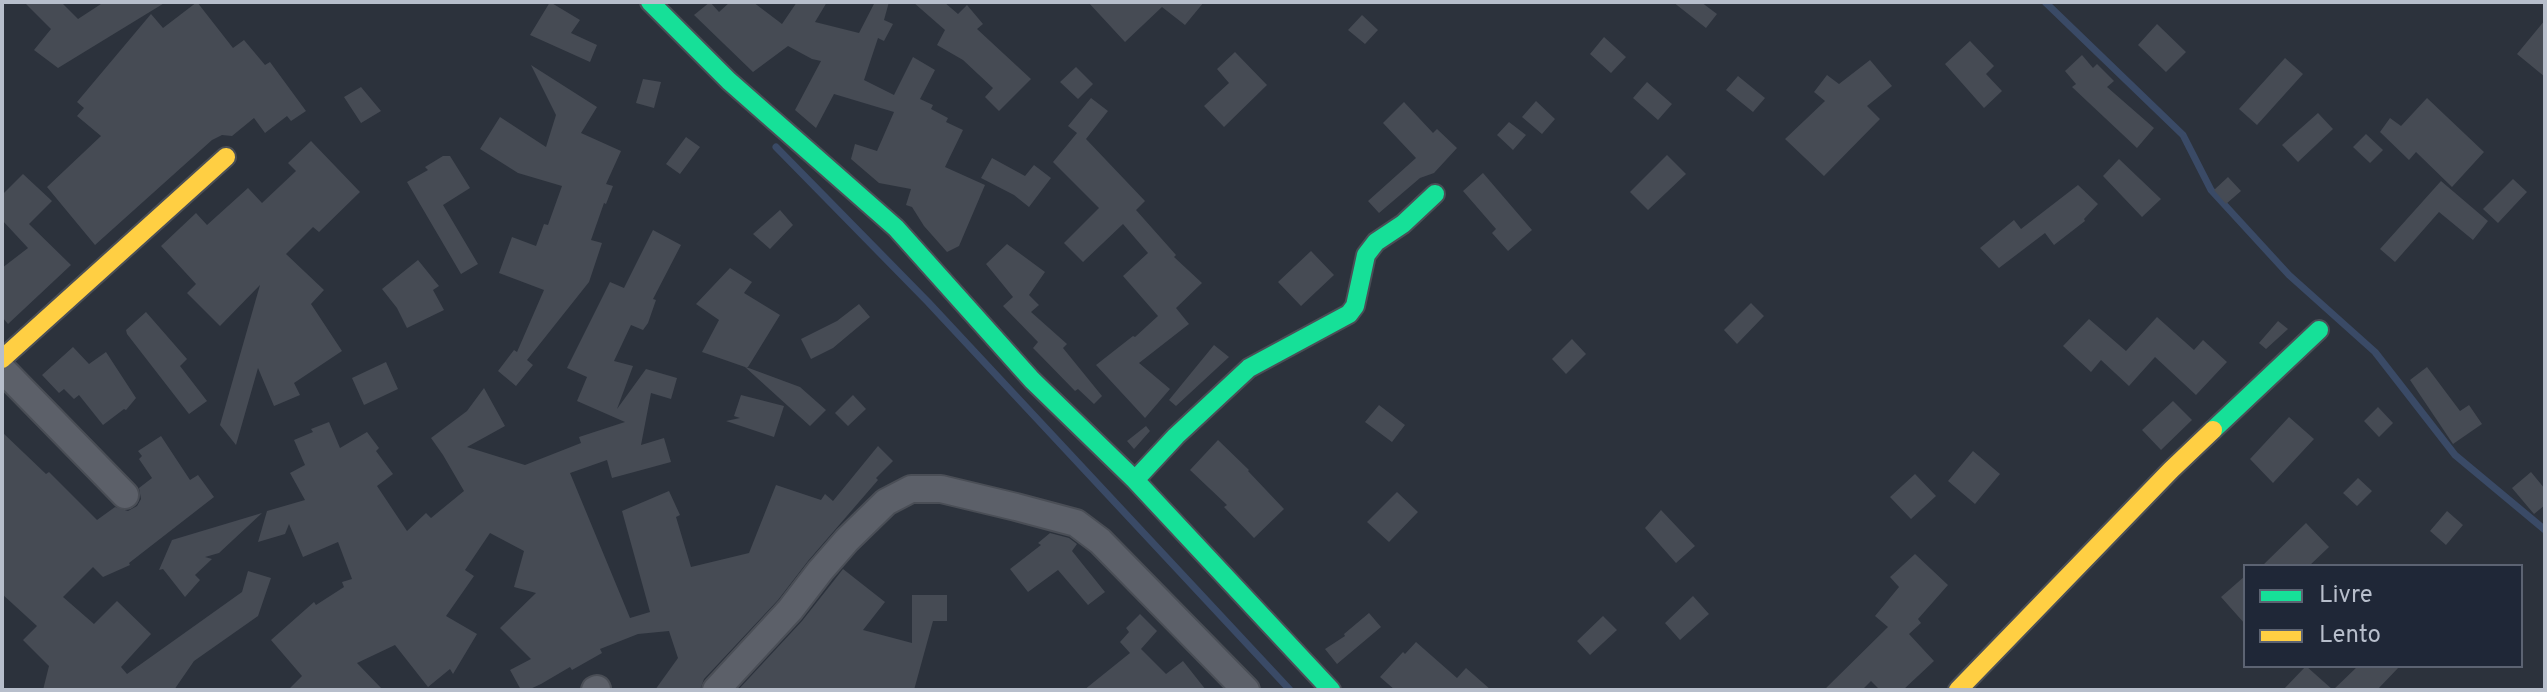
<!DOCTYPE html>
<style>
body{margin:0}
#map{position:relative;width:2547px;height:692px;overflow:hidden;background:#2c323c;font-family:Overpass,sans-serif}
canvas{display:block}
.frame{position:absolute;inset:0;border:4px solid #b7becb;pointer-events:none}
.legend{position:absolute;left:2243px;top:564px;width:280px;height:104px;box-sizing:border-box;background:#1f2737;border:2px solid #5c6372;margin:0;padding:10px 14px;list-style:none;font-size:24px;color:#b7becb}
.legend li{display:flex;align-items:center;gap:16px;height:40px}
.legend b{width:40px;border:2px solid #5c6372}
</style>
<div id="map">
<canvas width="2547" height="692"></canvas>
<div class="frame"></div>
<ul class="legend">
<li><b style="height:10px;background:#16e098"></b>Livre</li>
<li><b style="height:10px;background:#ffcf43"></b>Lento</li>
</ul>
</div>
<script>
const g = document.querySelector('canvas').getContext('2d');
g.lineJoin = 'round';
function stroke(path, color, width, dash) { g.strokeStyle = color; g.lineWidth = width; g.lineCap = dash ? 'butt' : 'round'; g.setLineDash(dash || []); g.stroke(path); }
function paint(path, color) { g.fillStyle = color; g.fill(path, 'evenodd'); }
stroke(new Path2D(`
 M2045,2l138,133 28,55 78,85 86,77 80,103 90,75
 M776,147l152,155 362,388`), '#3a4a66', 7);
paint(new Path2D(`
 M24,2h37l17,17 26,-17h62l-108,66 -24,-18 17,-21z
 M197,2l36,46 11,-8 21,25 5,-3 36,49 -15,10 -4,-5 -22,17 -11,-15 -22,18 -10,-1 -10,5 -117,105 -48,-58 54,-51 -24,-20 7,-8 -7,-6 74,-88 12,14z
 M550,2l30,18 -9,13 26,12 -7,17 -60,-27z
 M710,2l9,10 11,-10h23l29,22 15,-22h30l-12,20 44,11 16,-31h14l-5,18 9,4 -9,17 -6,-3 -14,42 30,15 19,-38 22,13 -15,29 13,6 -2,4 17,9 -2,4 17,8 -18,37 40,18 -26,61 -12,6 -23,-26 -12,-19 -6,-2 5,-16 -32,-6 -28,-24 4,-15 22,7 17,-39 -60,-18 -18,34 -21,-18 26,-49 -9,-2 -24,-13 -35,26 -59,-57z
 M913,2h31l14,12 9,-9 16,19 -6,5 54,50 -32,32 -14,-14 8,-9 -30,-28 -26,-15 8,-15z
 M1088,2h116l-19,23 -23,-18 -37,35z
 M1673,2h28l16,12 -11,14z
 M1362,15l16,15 -13,14 -17,-14z
 M2545,20v57l-28,-23z
 M2157,24l29,28 -20,20 -28,-27z
 M1604,37l22,20 -15,16 -21,-19z
 M1970,41l24,25 -8,8 16,17 -18,17 -39,-44z
 M1235,52l32,33 -43,42 -20,-21 25,-23 -12,-14z
 M2082,55l11,13 4,-4 17,17 -7,6 47,41 -17,20 -65,-61 4,-3 -11,-13z
 M2285,58l18,16 -46,51 -18,-16z
 M1870,60l22,26 -25,20 13,13 -56,57 -39,-37 40,-38 -11,-9 13,-17 12,9z
 M531,65l66,42 -16,26 40,18 -15,33 7,2 -7,18 -2,-1 -13,37 11,3 -13,39 -62,78 6,5 -17,21 -18,-15 16,-21 3,2 27,-62 -45,-17 13,-36 24,9 8,-22 4,1 14,-39 -44,-13 -38,-24 20,-32 46,30 10,-32z
 M1076,67l17,17 -15,15 -18,-17z
 M1738,76l27,22 -12,14 -27,-22z
 M643,79l18,3 -7,26 -18,-5z
 M1647,82l25,22 -14,16 -25,-22z
 M361,87l20,24 -20,12 -17,-26z
 M1091,98l17,13 -22,28 59,62 -9,9 40,45 -2,2 28,26 -26,25 13,16 -50,39 31,26 -25,29 -49,-53 37,-29 2,1 23,-21 -35,-40 25,-23 -25,-29 -40,38 -19,-19 35,-35 -46,-46 24,-29 -9,-7z
 M2427,98l57,54 -32,35 -36,-35 -7,8 -29,-28 10,-14 11,8z
 M1536,101l19,18 -13,15 -20,-17z
 M1404,102l29,31 4,-4 20,19 -23,25 -14,5 -41,35 -11,-12 48,-43 -33,-35z
 M2318,113l15,16 -35,33 -16,-17z
 M1509,122l17,13 -13,15 -16,-15z
 M2366,134l17,16 -13,13 -17,-16z
 M686,137l14,10 -20,27 -14,-10z
 M311,141l49,51 -41,40 -6,-5 -27,27 38,36 -13,14 31,47 -48,32 6,12 -26,11 -16,-38 -22,77 -16,-20 40,-140 -40,41 -33,-33 9,-9 -35,-38 35,-33 11,12 41,-37 14,15 34,-32 -8,-8z
 M1667,155l19,19 -38,36 -18,-18z
 M443,156h7l20,32 -27,17 35,59 -17,10 -54,-92 21,-12 -3,-3z
 M992,158l33,18 9,-11 17,13 -22,29 -15,-12 -33,-17z
 M2119,159l42,40 -19,18 -39,-41z
 M1483,173l49,57 -24,21 -16,-18 4,-4 -33,-38z
 M23,174l29,27 -23,23 42,41 -63,59 -6,-7v-49l26,-20 -26,-28v-25z
 M2228,177l13,14 -15,13 -12,-14z
 M2513,179l14,13 -29,31 -15,-14z
 M2441,181l47,40 -15,19 -34,-28 -44,50 -15,-13z
 M2078,185l20,19 -14,15 1,2 -31,24 -9,-12 -46,35 -19,-20 34,-28 7,9z
 M780,210l13,15 -23,24 -17,-15z
 M653,230l28,15 -28,54 3,1 -8,23 -5,7 -12,-5 -17,36 19,5 -16,43 29,-40 31,9 -6,21 -20,-6 -10,52 23,-7 7,24 -59,16 -5,-18 -37,13 60,145 20,-6 -28,-101 47,-20 11,24 -4,2 15,50 58,-14 27,-68 45,15 4,-6 8,7 45,-55 15,15 -17,17 2,2 -70,81 -30,39 -74,79 -4,11h-45l23,-32 -9,-27 -31,3 -38,15 2,4 -30,17 -2,-3 -29,17 -13,6h-7l-11,-20 21,-11 -31,-31 36,-35 -22,-6 10,-36 -34,-18 -25,37 9,6 -28,40 31,18 -24,40 -3,-5 -22,18 -33,-42 -38,18 26,27h-95l14,-14 -31,-36 43,-38 2,3 28,-18 -2,-5 10,-3 -14,-37 -35,15 -14,-33 -4,10 -27,8 9,-31 38,-11 -15,-27 15,-8 -11,-25 19,-8 -2,-3 18,-7 11,26 27,-16 12,16 -3,3 17,23 -16,12 30,45 19,-18 5,5 33,-27 -21,-36 -12,-17 36,-27 17,-23 21,38 -38,21 58,18 56,-22 -2,-6 46,-15 -48,-21 10,-24 -20,-9 43,-86 14,6z
 M1007,244l38,28 -16,23 10,10 -8,7 36,32 -4,4 39,48 -8,8 -16,-15 -3,2 -38,-39 -4,-4 5,-6 -35,-36 10,-9 -27,-33z
 M1311,251l23,24 -33,31 -23,-24z
 M418,260l21,26 -6,4 11,20 -37,18 -10,-20 -15,-19z
 M730,268l22,14 -8,11 36,22 -32,52h-2l54,20 26,23 -16,16 -65,-59 -43,-15 17,-32 -23,-16z
 M1751,303l13,13 -27,28 -13,-14z
 M859,304l11,13 -37,31 -22,11 -10,-20 36,-18z
 M146,312l41,47 -7,7 27,35 -18,13 -62,-80 -1,-4z
 M2157,317l37,33 9,-10 24,22 -31,33 -41,-38 -26,29 -28,-26 -10,12 -28,-26 26,-27 37,32z
 M2278,321l10,8 -22,20 -7,-6z
 M1572,339l14,15 -20,20 -14,-15z
 M1214,345l15,12 -53,49 -7,-6z
 M73,347l16,17 17,-12 30,46 -10,12 -2,-1 -21,16 -24,-30 -5,4 -10,-10 -5,4 -17,-18z
 M386,362l12,27 -34,16 -12,-27z
 M2427,367l33,44 9,-6 13,19 -29,20 -43,-64z
 M741,395l43,11 -10,31 -48,-16 14,-3 -6,-2z
 M853,395l13,14 -18,17 -13,-13z
 M2173,401l19,19 -31,30 -19,-20z
 M1379,405l26,20 -13,17 -27,-20z
 M2378,407l15,16 -14,14 -15,-16z
 M2289,417l25,22 -41,44 -23,-24z
 M1146,426l4,5 -16,18 -7,-8z
 M2,432l44,42 3,-2 48,48 18,-13 13,4 9,-5 4,-7 -2,-11 13,-10 -13,-19 3,-3 -4,-5 23,-15 29,44 8,-5 16,22 -85,66 1,2 -27,12 -10,-10 -30,30 31,27 23,-23 34,33 -30,33 6,7 115,-82 6,-21 23,7 -13,38 -64,45 -20,29h-131l6,-24 -26,-26 14,-14 -35,-32z
 M1218,440l31,30 -1,1 36,38 -30,29 -30,-31 3,-2 -37,-35z
 M1973,451l27,23 -25,30 -27,-23z
 M2531,472l14,17v16l-11,9 -22,-26z
 M1915,474l21,22 -25,23 -21,-22z
 M2358,478l14,13 -15,15 -14,-13z
 M1397,492l21,20 -29,30 -22,-20z
 M1661,510l34,36 -19,17 -31,-35z
 M2447,511l16,14 -17,20 -16,-14z
 M262,513l-43,40 -14,4 7,2 -17,16 5,5 -15,17 -22,-28 -4,1 13,-30z
 M2306,523l23,24 -20,19h-47z
 M1050,533l19,5 8,6 -5,7 33,41 -17,13 -30,-35 -30,22 -18,-23 31,-24 -3,-2z
 M1915,554l33,31 -30,34 3,4 -12,11 25,27 -31,29h-23l-9,-9 -9,9h-38l64,-63 -13,-11 24,-29 -9,-10z
 M843,569l42,33 -22,28 49,13v-48h35v26h-14l-19,69h-176l64,-69z
 M2245,576v48l-24,-27z
 M1693,596l16,18 -29,26 -15,-17z
 M1369,613l12,14 -44,37 -12,-15 20,-13 -1,-2z
 M1140,614l17,17 -16,18 25,25 17,-13 23,29h-122l46,-37 -10,-11 9,-10 -3,-4z
 M1603,616l14,14 -27,25 -13,-14z
 M1416,642l41,36 9,-10 25,22h-96l-15,-13 23,-25 2,2z
 M2306,666l27,24h-50z
 M2358,666h42l-23,24h-44z`), '#464b54');
const street = new Path2D(`
 M2,369l123,126
 M595,690l2,-1
 M716,690l74,-80 30,-39 27,-31 39,-38 25,-13h30l75,18 60,16 24,18 146,149`);
const fast = new Path2D(`
 M650,2l79,79 167,147 136,152 103,100 196,210
 M2213,430l106,-100
 M1135,480l41,-44 73,-68 100,-54 6,-8 11,-51 10,-13 27,-18 32,-30`);
const slow = new Path2D(`
 M2,359l224,-202
 M1958,690l213,-220 42,-40`);
stroke(street, '#4a4e56', 30);
stroke(fast, '#4a4e56', 22);
stroke(slow, '#4a4e56', 22);
stroke(street, '#5c6069', 26);
stroke(fast, '#16e098', 18);
stroke(slow, '#ffcf43', 18);
</script>
